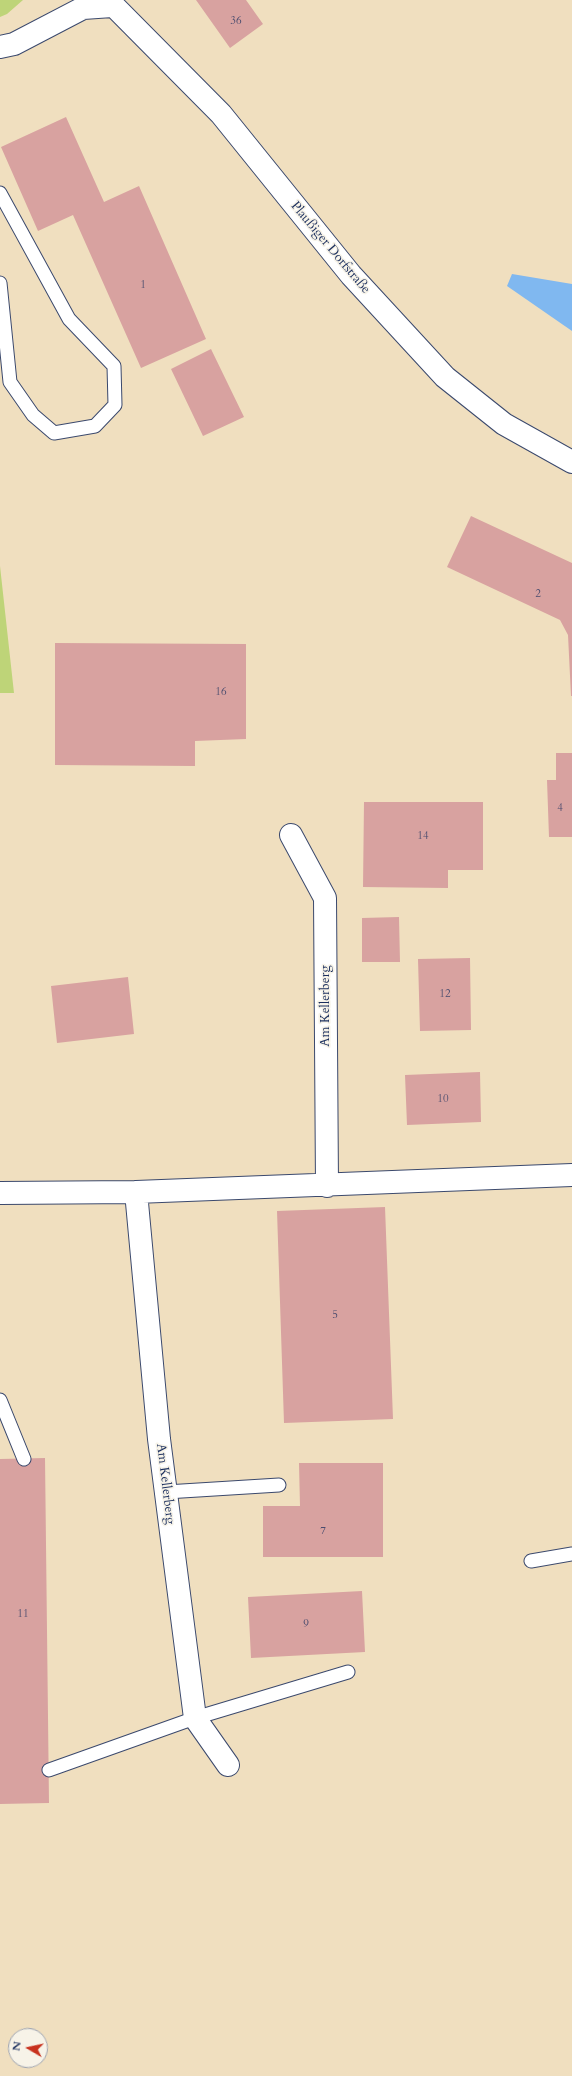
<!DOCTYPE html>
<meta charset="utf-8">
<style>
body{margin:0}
#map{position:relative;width:572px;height:2076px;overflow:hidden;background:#f0dfbf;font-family:Cardo,serif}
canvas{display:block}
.north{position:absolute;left:8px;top:2028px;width:40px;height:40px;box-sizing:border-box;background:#f7f3e8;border:1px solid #9fa5b1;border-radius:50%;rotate:279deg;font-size:11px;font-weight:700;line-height:16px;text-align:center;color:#1b2f5e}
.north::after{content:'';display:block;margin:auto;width:14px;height:18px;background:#c8321e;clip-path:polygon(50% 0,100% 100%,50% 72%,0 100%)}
</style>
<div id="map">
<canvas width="572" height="2076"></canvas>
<div class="north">N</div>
</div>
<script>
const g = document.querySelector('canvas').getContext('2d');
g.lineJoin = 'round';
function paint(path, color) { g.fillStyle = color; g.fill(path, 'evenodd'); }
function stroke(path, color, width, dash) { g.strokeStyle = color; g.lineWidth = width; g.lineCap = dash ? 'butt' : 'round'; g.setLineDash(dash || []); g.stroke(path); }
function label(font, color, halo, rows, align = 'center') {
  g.font = font + ' Cardo,serif'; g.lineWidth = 3; g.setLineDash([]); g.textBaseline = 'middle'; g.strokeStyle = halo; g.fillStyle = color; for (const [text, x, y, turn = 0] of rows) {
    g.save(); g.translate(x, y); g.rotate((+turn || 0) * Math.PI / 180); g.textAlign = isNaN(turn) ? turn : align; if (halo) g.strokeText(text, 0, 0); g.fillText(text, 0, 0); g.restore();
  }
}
paint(new Path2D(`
 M0,0h23l-16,14 -7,3z
 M0,566l14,127h-14z`), '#bed478');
paint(new Path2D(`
 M512,274l60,10v47l-65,-45z`), '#80b8f0');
paint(new Path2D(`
 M196,0h50l17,24 -33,24z
 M66,117l38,85 35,-16 67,153 -65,29 -68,-153 -35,16 -37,-84z
 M211,349l33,68 -41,19 -32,-67z
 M471,516l101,47v133h-1l-3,-61 -8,-15 -113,-53z
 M55,643l191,1v95l-51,2v25l-140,-1z
 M556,753h16v84h-23l-2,-57h9z
 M364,802h119v68h-35v18l-85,-1z
 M399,917l1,45h-38v-44z
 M470,958l1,72 -51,1 -2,-72z
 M128,977l6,57 -77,9 -6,-57z
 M480,1072l1,50 -74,3 -2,-50z
 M385,1207l8,212 -109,4 -7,-212z
 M45,1458l4,345 -49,1v-345z
 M299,1463h84v94h-120v-51h37z
 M362,1591l3,61 -114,6 -3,-61z`), '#d8a2a0');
const lane = new Path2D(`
 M0,193l69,126 45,47 1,39 -20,21 -41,7 -21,-18 -23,-33 -10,-99
 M0,1400l24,59
 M166,1492l113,-7
 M531,1561l41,-7
 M49,1770l146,-52 153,-46`);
const street = new Path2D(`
 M108,0l113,114 130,161 94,102 59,47 68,38
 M0,47l14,-3 69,-36 29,-2
 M291,835l34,63 2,288
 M136,1192l23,247 36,279 33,47
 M0,1193l136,-1 436,-17`);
stroke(lane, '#3b496d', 15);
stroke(street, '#3b496d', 24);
stroke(lane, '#fff', 13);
stroke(street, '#fff', 22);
label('11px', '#4a4c6e', null, [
 ["36",236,21],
 ["1",143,285],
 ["2",538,594],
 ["16",221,692],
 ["4",560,808],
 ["14",423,836],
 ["12",445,994],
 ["10",443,1099],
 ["5",335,1315],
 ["7",323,1531],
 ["11",23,1614],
 ["9",306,1624]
]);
label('13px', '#1b2f5e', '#f7f3e8', [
 ["Plaußiger Dorfstraße",330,248,50],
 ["Am Kellerberg",326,1006,-90],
 ["Am Kellerberg",165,1484,83]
]);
</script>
